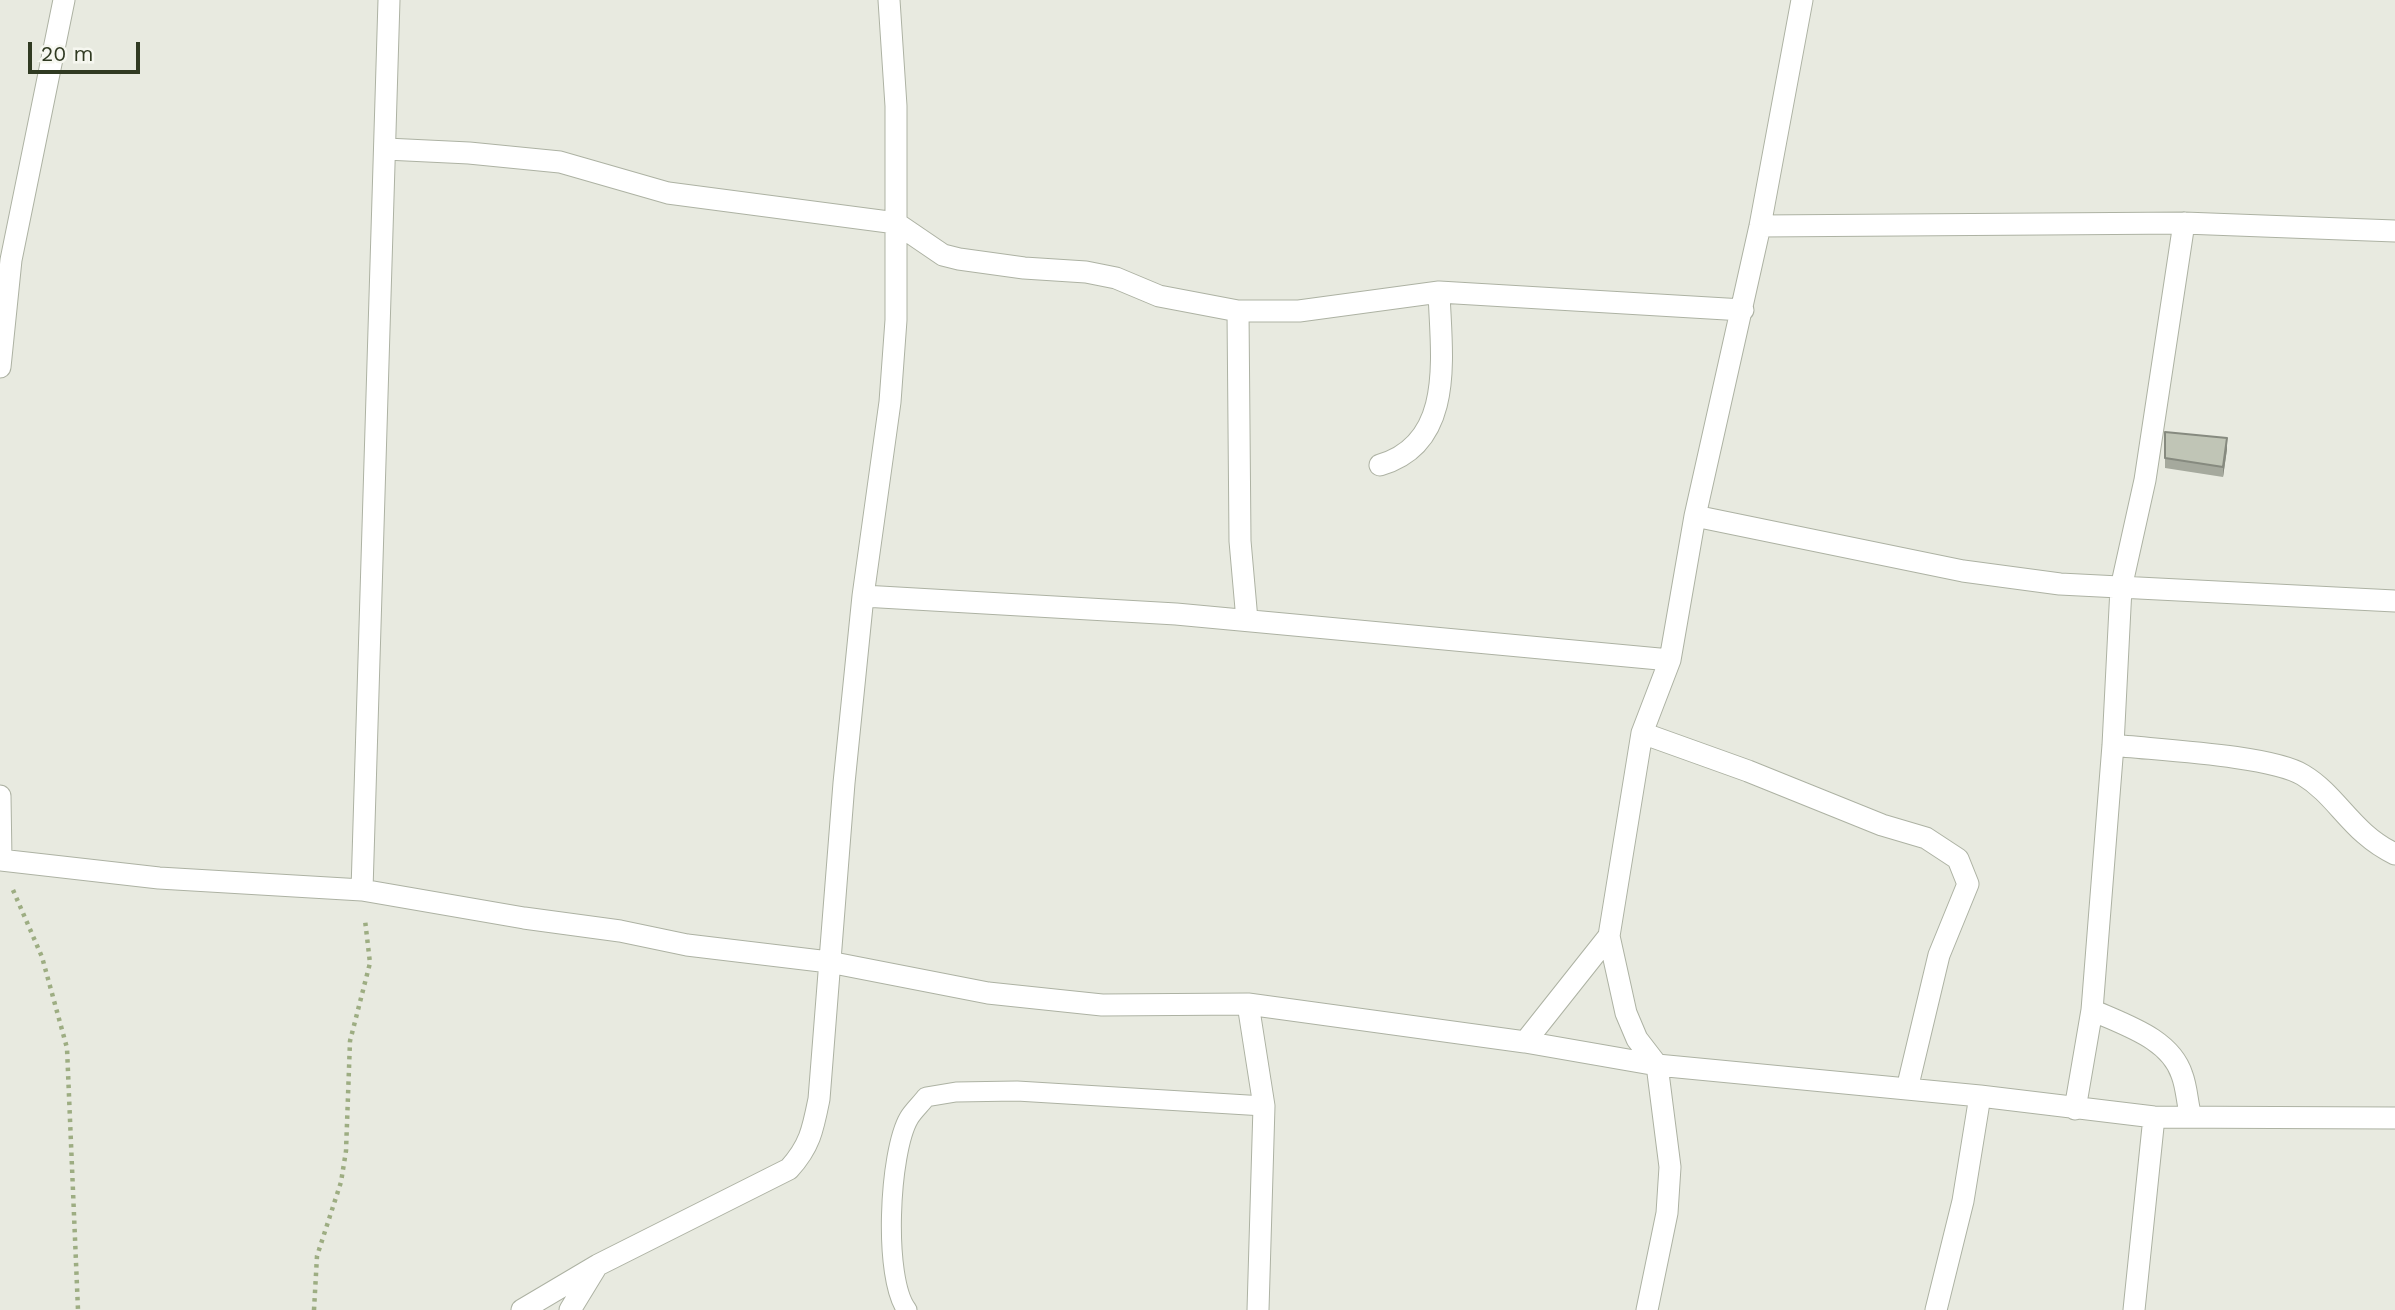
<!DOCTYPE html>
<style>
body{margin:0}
#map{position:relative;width:2395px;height:1310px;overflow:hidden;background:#e8eae0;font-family:"Work Sans",sans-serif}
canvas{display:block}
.scale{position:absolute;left:28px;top:42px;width:112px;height:32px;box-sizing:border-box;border:4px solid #303a22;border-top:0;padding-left:9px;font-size:21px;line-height:24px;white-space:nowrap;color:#303a22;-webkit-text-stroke:5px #f6f7f0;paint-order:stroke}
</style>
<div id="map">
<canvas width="2395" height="1310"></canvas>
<div class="scale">20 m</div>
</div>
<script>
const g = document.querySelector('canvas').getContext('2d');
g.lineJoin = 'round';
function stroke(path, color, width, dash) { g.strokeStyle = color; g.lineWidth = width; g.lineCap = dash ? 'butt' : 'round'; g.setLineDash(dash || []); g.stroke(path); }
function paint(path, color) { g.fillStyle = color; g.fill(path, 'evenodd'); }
const service = new Path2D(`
 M907,1310c-24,-31 -18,-158 2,-192 4,-7 12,-14 17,-21l30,-5 61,-1 247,15`);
const minor = new Path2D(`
 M386,149l83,4 91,9 108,31 228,30 47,32 16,4 65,9 62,4 30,6 43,18 79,15h61l140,-19 304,18
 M1760,226l424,-3 211,8
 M1238,311l2,230 7,79
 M0,367l11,-107 53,-260
 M1380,465c76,-22 61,-111 59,-173
 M1695,516l268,55 97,13 335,17
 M863,596l313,18 494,46
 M1642,733l106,38 134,54 44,13 32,21 10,25 -29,71 -32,134
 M2113,745c43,5 157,10 190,30 35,21 48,58 92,79
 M0,796l1,64
 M0,860l159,18 203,12 162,28 96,13 67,14 142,17 159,31 114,12 146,-1 277,38 132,23 323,31 174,21 241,1
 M362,890l27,-890
 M1248,1004l16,102 -6,204
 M2092,1010c32,15 78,28 90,65 5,13 5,28 9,42
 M1525,1042l84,-106
 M2075,1109l17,-99 21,-265 8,-157 24,-108 39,-257
 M522,1310l76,-45 191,-96c21,-23 24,-40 30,-70l25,-316 19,-187 27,-194 6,-82v-214l-7,-106
 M570,1310l25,-41
 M1647,1310l20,-97 3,-46 -13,-102 -20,-26 -11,-26 -17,-77 33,-203 28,-73 25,-144 65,-290 42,-226
 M1936,1310l27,-109 17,-105
 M2134,1310l20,-193`);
stroke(service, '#adb2a3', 21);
stroke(minor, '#adb2a3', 23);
stroke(new Path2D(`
 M13,890l29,67 25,91 11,262
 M314,1310l3,-54 24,-74 5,-31 4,-110 20,-78 -5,-43`), '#9dad82', 4.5, [3.5, 5]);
stroke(service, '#fff', 19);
stroke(minor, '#fff', 21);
paint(new Path2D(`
 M2165,432l62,17 -4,28 -58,-9z`), '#a5a99d');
paint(new Path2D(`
 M2227,438v11l-4,28v-10z`), '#868a7f');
const building = new Path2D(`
 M2165,432l62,6 -4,29 -58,-9z`);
paint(building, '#c0c5b6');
stroke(building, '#868a7f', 2);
</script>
